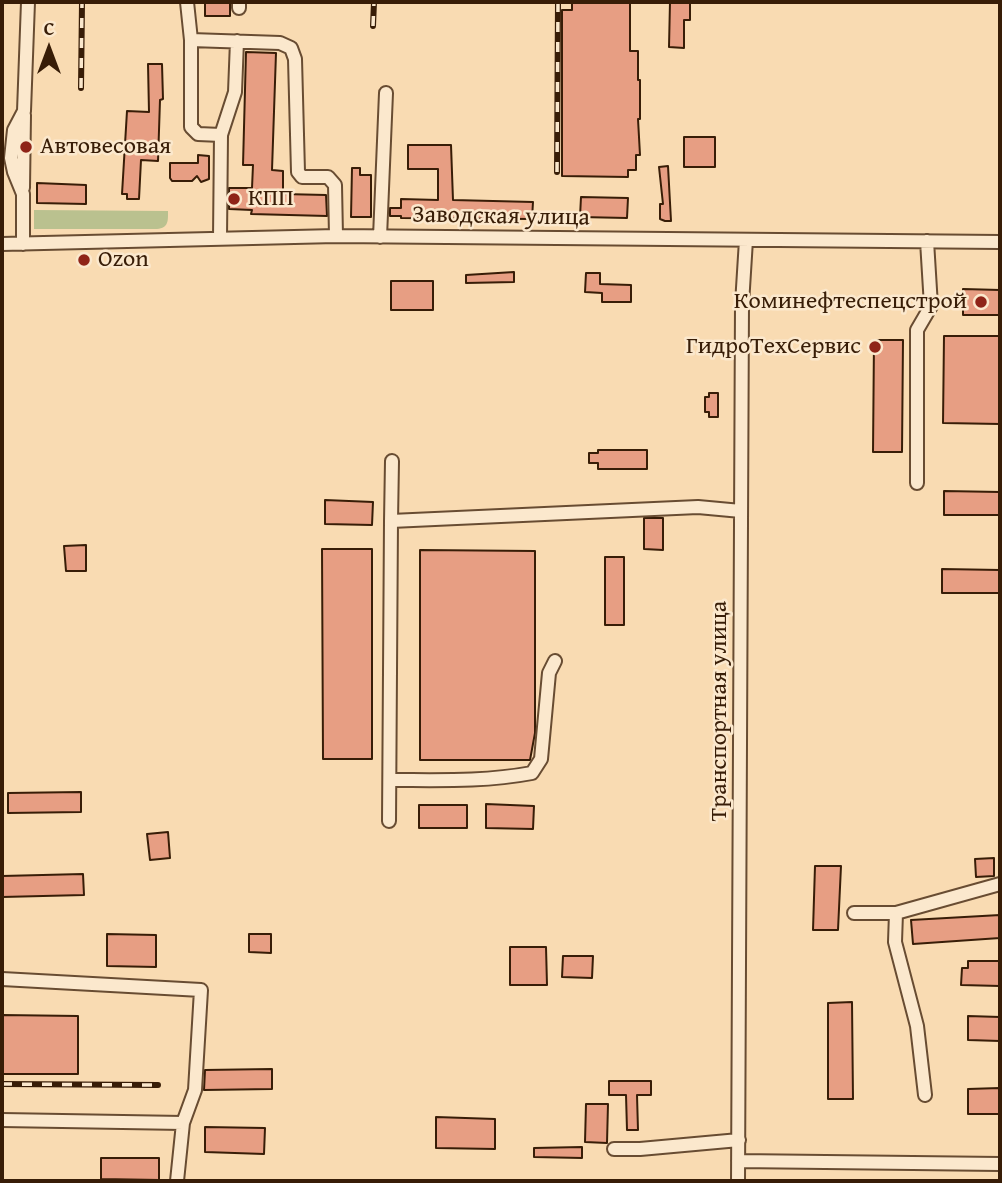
<!DOCTYPE html>
<meta charset="utf-8">
<style>
body{margin:0}
#map{position:relative;width:1002px;height:1183px;overflow:hidden;background:#f9dbb2;font-family:"Gentium Book Plus",serif}
canvas{display:block}
.frame{position:absolute;inset:0;border:4px solid #381d07;pointer-events:none}
.north{position:absolute;left:14px;top:14px;width:70px;height:70px;-webkit-text-stroke:5px #fbe8cd;paint-order:stroke;rotate:0deg;font-size:19px;font-weight:700;line-height:28px;text-align:center;color:#381d07}
.north::after{content:'';display:block;margin:auto;width:24px;height:32px;background:#381d07;clip-path:polygon(50% 0,100% 100%,50% 72%,0 100%)}
</style>
<div id="map">
<canvas width="1002" height="1183"></canvas>
<div class="frame"></div>
<div class="north">С</div>
</div>
<script>
const g = document.querySelector('canvas').getContext('2d');
g.lineJoin = 'round';
function paint(path, color) { g.fillStyle = color; g.fill(path, 'evenodd'); }
function stroke(path, color, width, dash) { g.strokeStyle = color; g.lineWidth = width; g.lineCap = dash ? 'butt' : 'round'; g.setLineDash(dash || []); g.stroke(path); }
function label(font, color, halo, rows, align = 'center') {
  g.font = font + ' "Gentium Book Plus",serif'; g.lineWidth = 5; g.setLineDash([]); g.textBaseline = 'middle'; g.strokeStyle = halo; g.fillStyle = color; for (const [text, x, y, turn = 0] of rows) {
    g.save(); g.translate(x, y); g.rotate((+turn || 0) * Math.PI / 180); g.textAlign = isNaN(turn) ? turn : align; if (halo) g.strokeText(text, 0, 0); g.fillText(text, 0, 0); g.restore();
  }
}
paint(new Path2D(`
 M34,210l134,1c0,9 1,17 -11,18h-123z`), '#bac18f');
const building = new Path2D(`
 M205,2h25v14h-25z
 M572,2h58v49h8v29h2v39h-2l2,36h-4v15h-8v7l-66,-1v-166h10z
 M670,2h20v18h-6v28l-15,-1z
 M246,52l30,1 -4,117 11,1v23l43,1 1,21 -76,-2 1,-4 -23,-1v-21h23l1,-23h-10z
 M148,64h14l1,35 -3,1 -2,61 -17,-1 -2,39h-12v-5h-5l5,-83 22,1z
 M684,137h31v30h-31z
 M408,145h43l2,55 80,2 -1,17 -131,-1v-2h-11v-8h11v-9l37,1v-31h-30z
 M198,155l11,1v23l-8,3 -4,-6 -5,5h-20l-2,-3v-15h28z
 M668,166l3,55h-6l-5,-2v-15h3l-4,-37z
 M352,168h8v7h11v42h-20z
 M37,183l49,2v19l-49,-1z
 M581,197l47,1 -1,20 -47,-1z
 M514,272v10l-48,1v-8z
 M586,273h14v11l31,1v17h-29v-9l-17,-1z
 M391,281h42v29h-42z
 M963,289l37,1v25h-37z
 M944,336h56v88l-57,-1z
 M874,340h29l-1,112h-29z
 M709,393h9v24h-9v-5h-4v-15h4z
 M598,450h49v19h-49v-6h-9v-10h9z
 M944,491l56,1v23h-56z
 M325,500l48,2 -1,23 -47,-1z
 M644,518h19v32l-19,-1z
 M86,545v26h-20l-2,-25z
 M322,549h50v210h-49z
 M420,550l115,1v182l-5,27h-110z
 M605,557h19v68h-19z
 M942,569l58,1v23h-58z
 M81,792v20l-73,1v-20z
 M486,804l48,2 -1,23 -47,-1z
 M419,805h48v23h-48z
 M168,832l2,26 -20,2 -3,-26z
 M994,858v18l-18,1 -1,-18z
 M815,866h26l-3,64h-25z
 M83,874l1,21 -82,2v-21z
 M1000,915v23l-87,6 -2,-24z
 M107,934l49,1v32l-49,-1z
 M249,934h22v19l-22,-1z
 M510,947h36l1,38h-37z
 M563,956h30l-1,22 -30,-1z
 M968,961h32v25l-39,-1 1,-17h6z
 M852,1002l1,97h-25v-96z
 M2,1015l76,1v58h-76z
 M968,1016l32,1v24l-32,-1z
 M272,1069v20l-68,1 1,-20z
 M609,1081h42v14h-14l1,35h-11l-1,-35h-17z
 M1000,1088v26h-32v-25z
 M586,1104h22l-1,39 -22,-1z
 M436,1117l59,2v30l-59,-1z
 M205,1127l60,1 -1,26 -59,-2z
 M582,1147v11l-48,-1v-9z
 M101,1158h58v22l-58,-1z`);
paint(building, '#e79e83');
stroke(building, '#381d07', 2);
const minor = new Path2D(`
 M187,2l4,38v87l7,7 23,1 -1,103
 M239,2v6
 M191,40l89,3 11,5 4,11 3,113 4,5h26l7,8 1,51
 M221,135l14,-43 2,-51
 M23,188l1,-73
 M380,237l6,-144
 M2,244l334,-8 664,6
 M23,244v-50l-9,-22 -3,-14 3,-28 10,-19 4,-109
 M392,461l-1,60 307,-14 43,4
 M917,483v-153l14,-24 -4,-65
 M390,780c48,0 94,2 142,-7l9,-14 8,-86 6,-12
 M389,821l2,-300
 M854,913h42l104,-29
 M896,913l-1,29 22,84 8,69
 M2,979l199,11 -6,100 -12,33 -6,58
 M2,1120l181,3
 M614,1149h26l99,-9
 M738,1161l262,3
 M738,1181l4,-877 4,-64`);
stroke(minor, '#684c32', 16);
stroke(minor, '#fbe8cd', 12);
const rail = new Path2D(`
 M373,26l1,-24
 M81,88l1,-86
 M557,172l1,-170
 M2,1084l156,1`);
stroke(rail, '#381d07', 6);
stroke(rail, '#fbe8cd', 3.5, [10]);
for (const [x, y, r, color] of [
 [26,147,7,"#8f2418"],
 [234,199,7,"#8f2418"],
 [84,260,7,"#8f2418"],
 [981,302,7,"#8f2418"],
 [875,347,7,"#8f2418"]
]) { const dot = new Path2D(); dot.arc(x, y, r, 0, 2 * Math.PI); g.fillStyle = color; g.fill(dot); stroke(dot, '#fbe8cd', 2.5); }
label('24px', '#381d07', '#fbe8cd', [
 ["Автовесовая",40,147],
 ["КПП",248,199],
 ["Ozon",98,260],
 ["Коминефтеспецстрой",967,302,"right"],
 ["ГидроТехСервис",861,347,"right"]
], 'left');
label('24px', '#381d07', '#fbe8cd', [
 ["Заводская улица",501,217,1],
 ["Транспортная улица",720,711,-90]
]);
</script>
